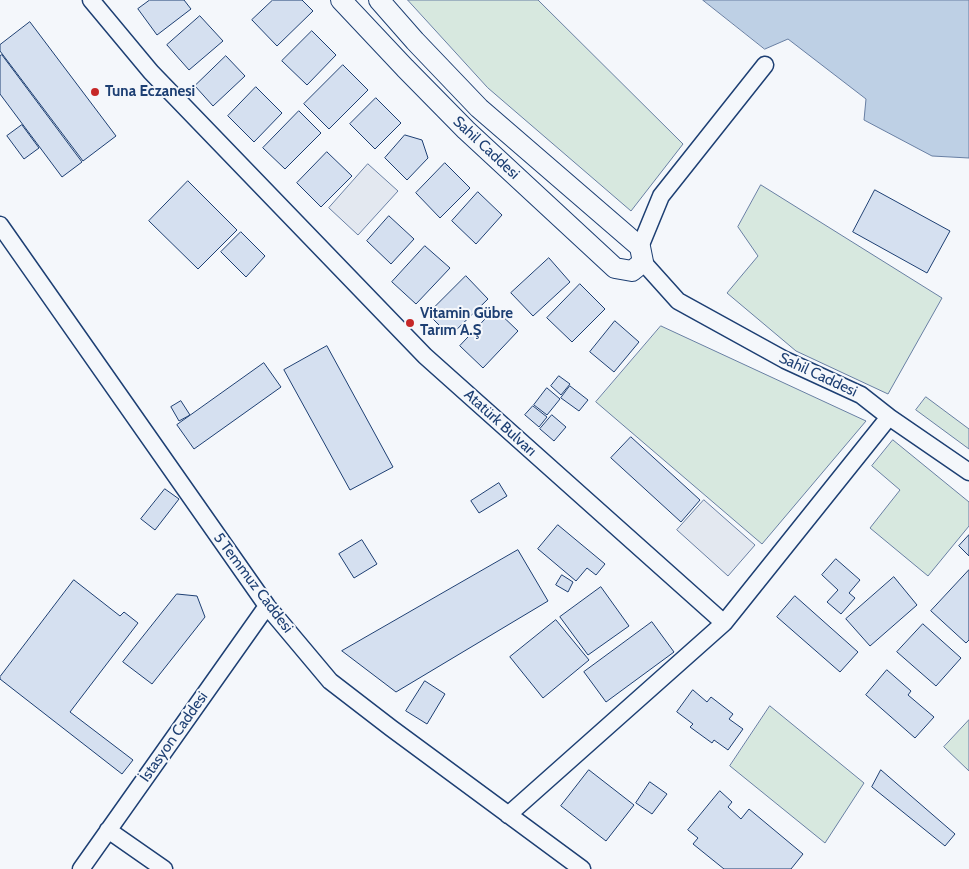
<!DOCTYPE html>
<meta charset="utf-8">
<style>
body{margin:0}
canvas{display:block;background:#f4f7fb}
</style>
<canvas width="969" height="869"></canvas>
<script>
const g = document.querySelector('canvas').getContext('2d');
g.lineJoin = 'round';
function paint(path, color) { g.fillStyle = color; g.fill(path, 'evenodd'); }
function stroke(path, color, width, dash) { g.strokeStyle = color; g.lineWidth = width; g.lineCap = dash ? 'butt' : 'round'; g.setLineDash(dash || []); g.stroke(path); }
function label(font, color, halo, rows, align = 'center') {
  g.font = font + ' Cabin,sans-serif'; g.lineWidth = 4; g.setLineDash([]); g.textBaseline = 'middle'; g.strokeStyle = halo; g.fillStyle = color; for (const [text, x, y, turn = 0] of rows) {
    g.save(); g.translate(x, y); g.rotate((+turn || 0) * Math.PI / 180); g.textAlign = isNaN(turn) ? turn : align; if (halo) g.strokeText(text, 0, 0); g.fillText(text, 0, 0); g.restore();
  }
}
const green = new Path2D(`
 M408,0h130l145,144 -52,67 -143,-123z
 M761,185l181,113 -54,96 -92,-43 -69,-58 31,-37 -20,-29z
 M661,326l205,95 -104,123 -166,-142z
 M926,397l43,32v20l-53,-39z
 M893,440l76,62v24l-41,50 -58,-48 30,-38 -28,-24z
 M770,706l94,77 -39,60 -95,-77z
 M969,720v51l-25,-24z`);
paint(green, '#d7e8df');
stroke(green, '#687fa3', 1);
const parking = new Path2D(`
 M368,164l30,27 -40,44 -29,-27z
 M704,500l51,45 -27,31 -51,-46z`);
paint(parking, '#e3e8f0');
stroke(parking, '#687fa3', 1);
const water = new Path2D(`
 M703,0h266v158l-37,-2 -68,-36 2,-21 -78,-60 -23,10z`);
paint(water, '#bed0e5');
stroke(water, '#687fa3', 1);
const building = new Path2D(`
 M150,0h34l7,9 -34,26 -19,-26z
 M273,0h29l11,11 -36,35 -25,-26z
 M200,16l23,25 -34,29 -22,-25z
 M30,22l86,114 -33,25 -83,-110v-6z
 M312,31l24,24 -29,30 -25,-24z
 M2,55l80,107 -20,15 -62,-83v-38z
 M226,56l19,20 -32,30 -18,-20z
 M343,65l25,25 -39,39 -25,-25z
 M256,87l26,26 -28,29 -26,-26z
 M376,98l25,25 -26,26 -25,-25z
 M299,111l22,22 -36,36 -22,-21z
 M22,125l17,23 -15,11 -17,-23z
 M405,135l17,5 6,18 -21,22 -22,-22z
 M327,152l25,24 -31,31 -24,-24z
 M445,163l25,25 -30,30 -24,-25z
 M188,181l49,49 -39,39 -49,-48z
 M875,190l75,41 -23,42 -74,-41z
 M478,192l24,23 -26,29 -24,-23z
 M389,216l25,23 -23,25 -24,-23z
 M241,232l24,24 -19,21 -25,-25z
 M425,246l25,22 -34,36 -24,-22z
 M549,258l21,24 -37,34 -22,-23z
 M466,276l22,23 -38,37 -22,-22z
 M580,284l25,25 -33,33 -25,-24z
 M495,309l23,22 -35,37 -23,-22z
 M615,321l24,21 -25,30 -24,-20z
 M327,346l66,121 -43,23 -66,-120z
 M264,363l17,24 -87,62 -17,-24z
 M559,376l11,8 -9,11 -10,-9z
 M570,386l18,14 -9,11 -18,-13z
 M547,388l13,11 -13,16 -13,-10z
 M181,401l9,14 -11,6 -8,-14z
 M533,406l14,11 -8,10 -14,-12z
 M552,415l14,12 -12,14 -14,-12z
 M631,437l69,63 -19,22 -70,-64z
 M499,483l8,13 -28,17 -8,-12z
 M165,489l14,10 -24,31 -14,-11z
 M558,525l47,39 -9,11 -9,-7 -11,13 -38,-32z
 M969,535v21l-10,-10z
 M362,540l15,24 -23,14 -15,-24z
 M518,550l30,51 -152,91 -54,-41z
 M836,559l24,21 -11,13 6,5 -14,16 -14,-12 11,-12 -16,-15z
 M969,570v70l-3,3 -35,-32z
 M562,575l11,7 -5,10 -12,-7z
 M894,577l23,28 -47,41 -24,-27z
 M74,580l46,36 4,-4 14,11 -68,89 63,48 -11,14 -122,-95v-2z
 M601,587l28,39 -41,29 -28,-38z
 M177,594l20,2 8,21 -53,67 -29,-22z
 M795,596l63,56 -18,20 -63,-55z
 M556,620l33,40 -46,38 -33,-41z
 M652,622l22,30 -68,50 -22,-30z
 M923,624l38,34 -25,28 -39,-34z
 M887,670l24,21 -3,4 26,22 -19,21 -49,-43z
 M425,681l20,13 -18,30 -21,-13z
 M693,690l14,12 4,-5 22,17 -4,5 14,10 -15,21 -14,-10 -2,3 -22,-16 3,-3 -16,-12z
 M589,770l45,35 -28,36 -45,-35z
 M881,770l74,64 -10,12 -73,-59z
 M650,782l17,12 -15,20 -16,-11z
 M720,791l12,11 -4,5 13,12 8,-10 54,45 -12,15h-67l-31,-25 5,-6 -10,-8z`);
paint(building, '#d5e0f0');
stroke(building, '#1d3f73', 1);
const minor = new Path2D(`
 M91,0l60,72 274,284 299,267 -216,192
 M0,225l267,381 63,75 61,47 191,141
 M640,247l21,-51 104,-131
 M643,262l35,39 107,59 76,35 28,22 80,55
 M724,623l165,-206
 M108,830l56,39
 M81,869l186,-263`);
const tertiary = new Path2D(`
 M341,0l64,68 61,62 149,138 17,3 11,-9 -3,-15 -161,-139 -64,-67 -36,-41`);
stroke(minor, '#1d3f73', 19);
stroke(tertiary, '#1d3f73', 22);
stroke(minor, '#f4f7fb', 16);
stroke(tertiary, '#f4f7fb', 20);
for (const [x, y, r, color] of [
 [95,92,5,"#c62828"],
 [410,323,5,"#c62828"]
]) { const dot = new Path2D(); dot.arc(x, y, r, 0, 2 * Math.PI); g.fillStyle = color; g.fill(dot); stroke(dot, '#f4f7fb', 2); }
label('bold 15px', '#1d3f73', '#f4f7fb', [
 ["Tuna Eczanesi",105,92],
 ["Vitamin Gübre",420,314],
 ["Tarım A.Ş",420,331]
], 'left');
label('15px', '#1d3f73', '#f4f7fb', [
 ["Sahil Caddesi",486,148,43],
 ["Sahil Caddesi",818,375,25],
 ["Atatürk Bulvarı",500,423,42],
 ["5 Temmuz Caddesi",253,583,53],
 ["İstasyon Caddesi",174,737,-55]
]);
</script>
